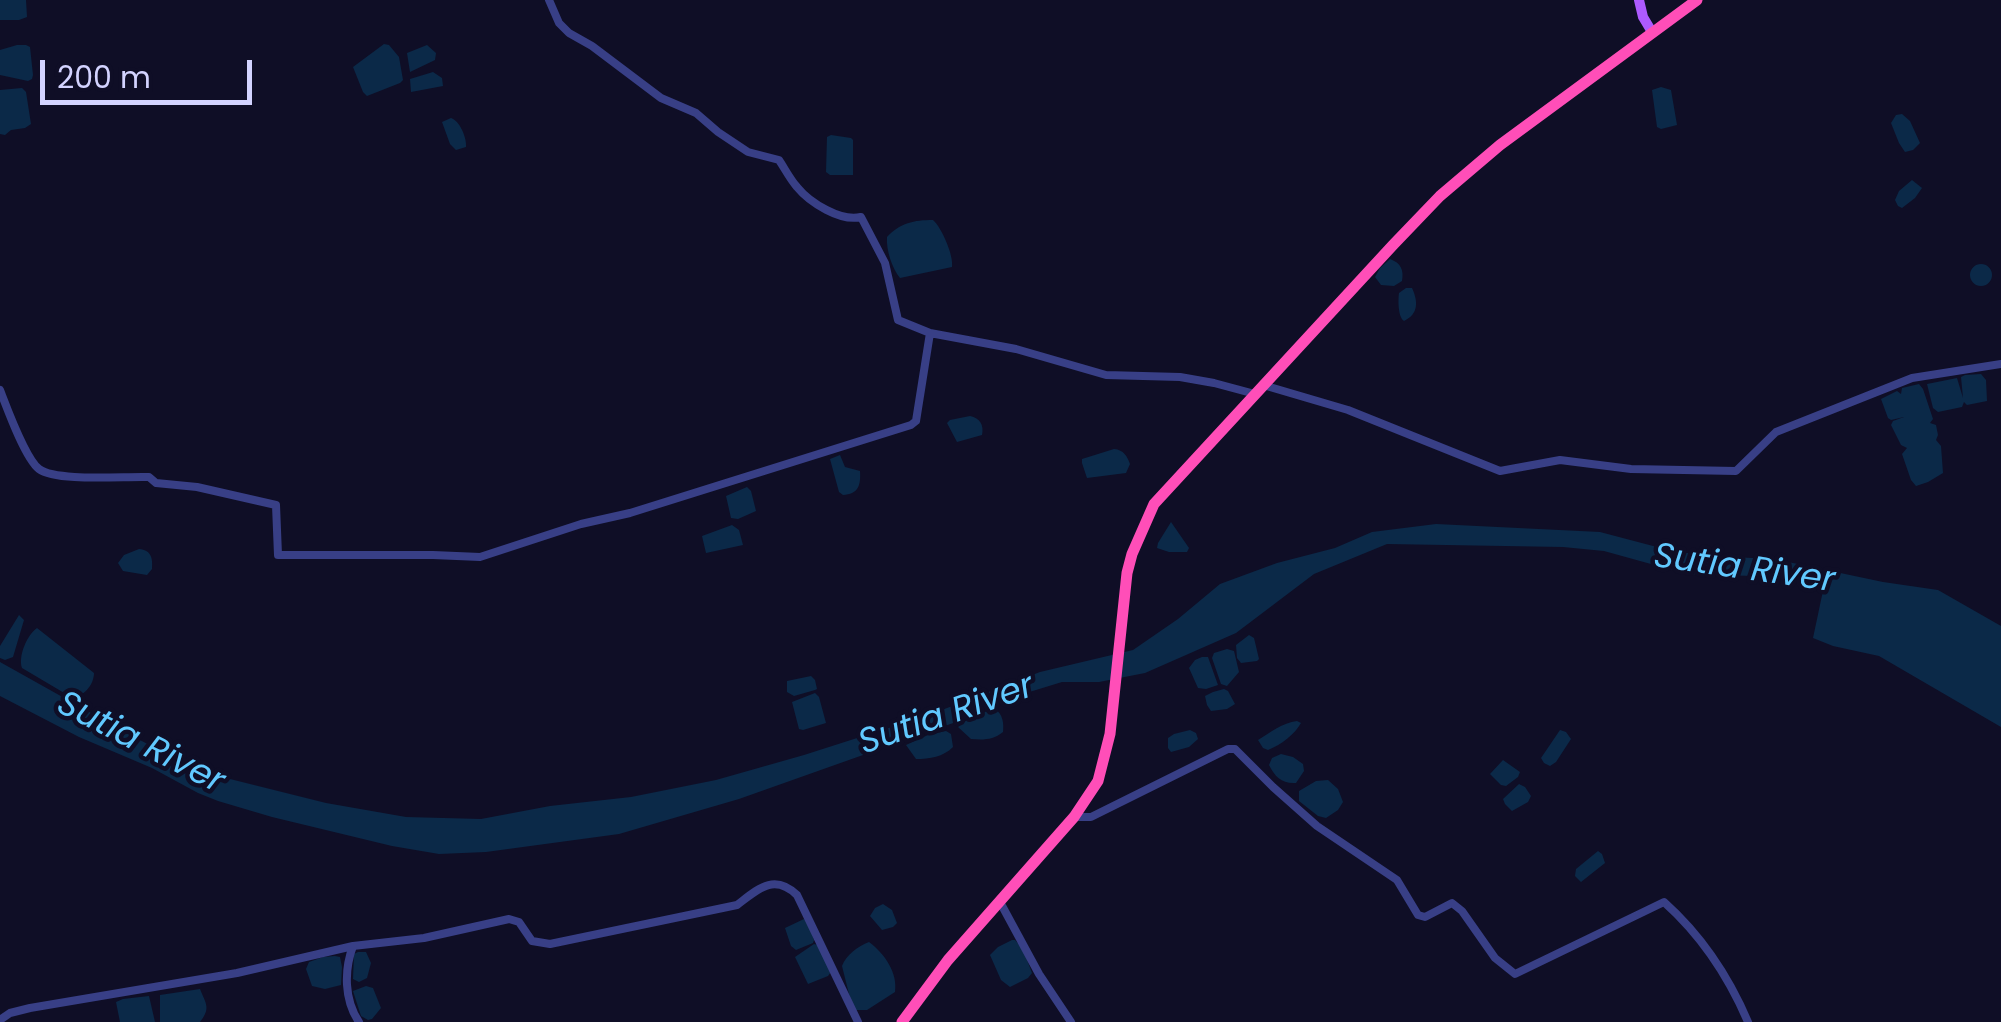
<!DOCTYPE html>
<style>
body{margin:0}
#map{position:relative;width:2001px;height:1022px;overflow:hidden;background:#0f0e26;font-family:Poppins,sans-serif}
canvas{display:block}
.scale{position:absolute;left:40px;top:60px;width:212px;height:45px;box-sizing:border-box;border:5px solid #d3d3ff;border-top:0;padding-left:12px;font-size:30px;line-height:35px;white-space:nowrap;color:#d3d3ff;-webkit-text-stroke:8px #0f0e26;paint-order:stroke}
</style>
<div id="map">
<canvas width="2001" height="1022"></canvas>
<div class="scale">200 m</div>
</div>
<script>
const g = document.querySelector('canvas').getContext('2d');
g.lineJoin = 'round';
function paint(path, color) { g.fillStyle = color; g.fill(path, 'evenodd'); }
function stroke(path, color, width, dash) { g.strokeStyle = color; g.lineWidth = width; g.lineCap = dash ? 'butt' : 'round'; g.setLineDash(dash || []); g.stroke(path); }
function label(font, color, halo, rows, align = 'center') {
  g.font = font + ' Poppins,sans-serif'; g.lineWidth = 9; g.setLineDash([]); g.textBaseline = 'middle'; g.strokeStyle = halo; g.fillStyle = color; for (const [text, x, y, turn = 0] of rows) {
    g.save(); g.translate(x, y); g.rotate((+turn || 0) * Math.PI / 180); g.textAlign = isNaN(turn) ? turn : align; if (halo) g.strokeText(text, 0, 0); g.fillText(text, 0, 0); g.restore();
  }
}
paint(new Path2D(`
 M0,0h26l1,17 -8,3h-19z
 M384,44l5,1 10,12 4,23 -3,3 -33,13 -4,-4 -10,-25z
 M17,45h9l4,2 3,28 -1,4 -4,2 -28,-6v-25z
 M427,45l9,8 -1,7 -25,12 -3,-19z
 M433,72l9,6 1,8 -32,6 -1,-13z
 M1661,87l10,3 6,35 -16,4 -4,-2 -5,-37z
 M22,88l4,4 5,32 -6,4 -14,2 -6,5 -5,-1v-44z
 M1902,114l8,7 10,22 -7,7 -8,2 -6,-9 -8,-20 5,-8z
 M451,118c9,3 16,20 15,29l-10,3 -6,-6 -8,-22z
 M831,135l20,3 2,2v35h-23l-4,-3 1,-35z
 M1912,180l10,8 -7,10 -13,10 -4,-2 -3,-6 4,-9z
 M933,220c9,8 21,36 19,47l-52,11c-8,-10 -14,-28 -13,-41 13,-14 27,-17 46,-17z
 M1390,259c11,4 14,11 12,22l-8,5 -13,-1 -6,-8 5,-9z
 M1970 275a11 11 0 1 1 22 0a11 11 0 1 1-22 0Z
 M1406,288h6c6,13 7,26 -8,33 -6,-4 -6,-21 -5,-28z
 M1981,374l5,6 1,21 -20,4 -3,-3 -2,5 -24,5 -5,-4 -6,-24 30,-6 6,20 -2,-21 4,-2z
 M1919,384l4,5 10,30 -3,4 6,2 2,10 -2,5 5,6 2,27 -15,9 -12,4 -5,-6 -9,-26 5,-6 -6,-3 -10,-20 2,-4 11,-4 -13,3 -3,-2 -7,-19 16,-8 4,3 1,-6z
 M970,416c10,2 14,9 12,19l-25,7 -10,-19 3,-3z
 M1114,449c10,1 13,7 16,15l-4,9 -39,5 -5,-15v-4z
 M840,455l5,12 15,4c1,15 -2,23 -17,24l-4,-3 -9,-33z
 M747,487l4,4 5,20 -18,8 -7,-1 -5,-22z
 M1171,522l18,26 -2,4h-18l-12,-4 1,-5z
 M1436,524l164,8 72,19 38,5 64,3 109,23 55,8 63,36v101l-122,-71 -46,-10 -20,-8 11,-52 -37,-9 -100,-3 -83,-23 -41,-4 -176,-3 -73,30 -78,59 -91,40 -46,9h-37l-65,20 -41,20 -217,77 -120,35 -133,18 -47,2 -47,-8 -120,-29 -54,-16 -20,-8 -46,-25 -73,-31 -79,-41v-34l134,75 68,35 124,31 80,14 75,2 69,-13 81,-9 85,-17 88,-25 125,-40 111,-43 93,-22 45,-31 42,-35 57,-21 58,-15 37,-16z
 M732,525l7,5 4,15 -37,8 -4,-17z
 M139,549c12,1 14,9 13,20l-5,6 -24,-4 -5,-8 6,-8z
 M19,615l5,5 -11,37 -8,3 -5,-2v-12z
 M37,628l57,45c0,12 -11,25 -23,24l-49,-29c-4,-12 5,-33 15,-40z
 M1249,635l5,3 5,21 -2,2 -16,2 -4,-5 -1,-13z
 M1227,649l7,2 5,21 -12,14 -6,-2 -9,-26 2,-5z
 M1202,657h6l10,28 -12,4 -8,-1 -9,-20 6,-8z
 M811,676l4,4 2,9 -2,1 -21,6 -7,-4v-11z
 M1224,689l4,2 7,13 -8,5 -16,2 -4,-6 -2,-9 8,-4z
 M815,693l4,4 7,26 -23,7 -4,-1 -7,-27z
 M994,708c9,6 10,15 9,24 -10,8 -19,8 -32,7l-13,-12 9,-7z
 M1297,721l4,2c-6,11 -20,22 -33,27l-5,-2 -5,-8c13,-8 24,-17 39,-19z
 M1190,730l6,3 2,6 -9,8 -18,5 -3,-4v-10l6,-4z
 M1560,730l6,2 5,7 -15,23 -6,4 -6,-3 -3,-5z
 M946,731l5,3 2,13c-10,10 -23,12 -37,12l-10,-14 22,-10z
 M1281,754l12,3 10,7 1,7 -8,12c-14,1 -21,-6 -27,-18l3,-7z
 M1503,760l17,12 -2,5 -12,9 -5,-1 -11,-11z
 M1328,780l10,9 5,13 -5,8 -12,8 -8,-2 -19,-15v-10l17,-10z
 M1519,784l6,3 6,9 -3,6 -16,9 -7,-7 -2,-5z
 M1598,851l4,3 3,9 -24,19 -6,-6 1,-7z
 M883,904l9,6 5,13 -4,4 -11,3 -12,-14 5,-8z
 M804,919l4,4 6,17 -1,3 -17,7 -5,-4 -6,-18z
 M1012,940h3l8,9 9,24 -4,5 -18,9 -9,-7 -11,-25 8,-8z
 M869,942c16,12 29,31 26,50l-28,18h-14l-11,-44c4,-11 16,-20 27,-24z
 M814,944l4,1 13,27 -3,4 -20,8 -13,-27z
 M358,952h8l5,11 -4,15 -8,4 -6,-3 1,-25z
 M335,956l5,1 2,10 -1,18 -16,4 -13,-3 -6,-17 3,-7 14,-5z
 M366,986l7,2 8,20 -9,11 -4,1 -7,-4 -8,-25z
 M200,989c6,15 11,19 0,33h-40v-27z
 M149,996l6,26h-35l-4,-20 7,-3z`), '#0b2948');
stroke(new Path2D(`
 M549,0l10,23 10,10 23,13 69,52 35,15 22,19 30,20 31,8c6,9 11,19 18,27 13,16 44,35 64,30l24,46 13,57 32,13 86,16 90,26 74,2 34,6 41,11
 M1263,385l85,25 152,61 60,-11 71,9 105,2 40,-39 136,-54 89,-14
 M0,390c7,18 25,68 39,79 17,13 85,7 110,8l7,6 41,4 79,18 2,50h155l47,2 101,-33 49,-11 281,-88 5,-4 14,-88
 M1074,817h17l137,-68h7l38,38 44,39 80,54 21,35 7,2 27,-14 10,8 33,47 20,16 149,-72c38,34 64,73 84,120
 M1000,902l39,72 32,48
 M353,946l71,-8 85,-19 10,3 13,19 18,3 187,-39c21,-16 37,-32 60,-10l61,127
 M0,1020l10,-7 20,-5 207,-35 116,-27c-9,24 -9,54 6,76`), '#383f86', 8);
stroke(new Path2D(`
 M1639,0l4,17 9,15`), '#ad5aff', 10);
stroke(new Path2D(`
 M902,1022l46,-62 126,-143 24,-36 12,-47 17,-161 5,-19 22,-50 239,-259 47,-49 60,-51 197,-145`), '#ff4eb8', 11);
label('italic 35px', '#61c9ff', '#0f0e26', [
 ["Sutia River",1744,570,8],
 ["Sutia River",947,716,-19],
 ["Sutia River",140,744,27]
]);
</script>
